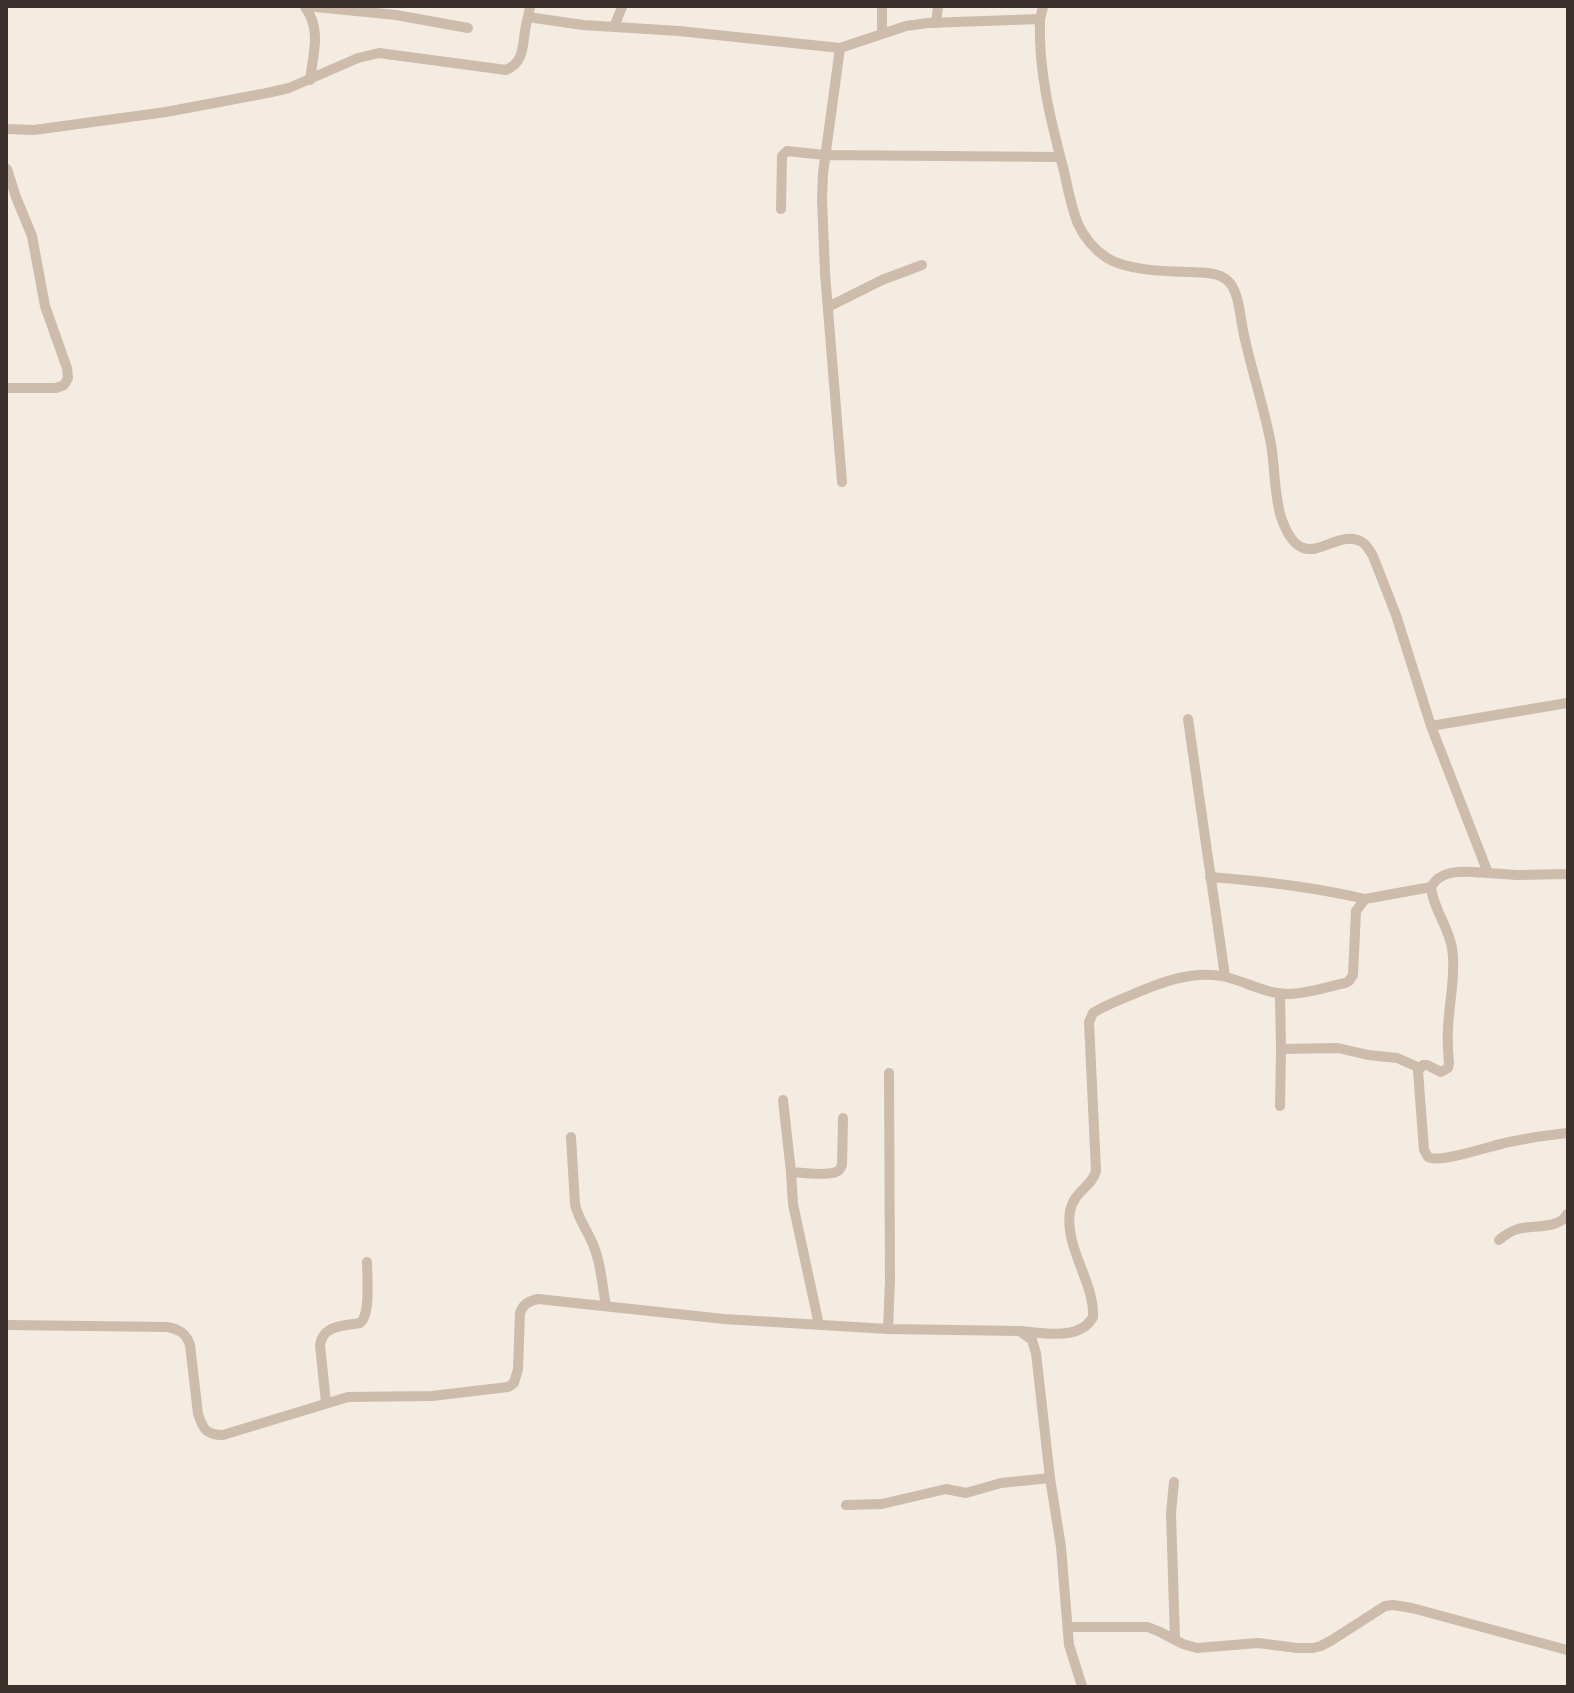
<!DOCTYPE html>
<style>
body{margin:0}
#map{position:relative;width:1574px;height:1693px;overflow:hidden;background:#f4ebe1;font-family:"Fira Sans",sans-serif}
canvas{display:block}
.frame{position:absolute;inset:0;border:8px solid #3b302b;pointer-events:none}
</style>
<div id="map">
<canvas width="1574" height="1693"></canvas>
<div class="frame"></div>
</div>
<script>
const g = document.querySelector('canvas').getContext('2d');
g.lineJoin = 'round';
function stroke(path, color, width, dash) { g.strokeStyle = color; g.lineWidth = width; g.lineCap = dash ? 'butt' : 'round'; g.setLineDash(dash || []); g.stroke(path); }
stroke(new Path2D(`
 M305,7c17,23 8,47 5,73
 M316,7l80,8 72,13
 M528,17l2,-10
 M1040,19c-2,52 11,103 24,152 4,18 7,36 14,53 6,13 17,26 29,34 24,15 73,13 101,15 9,1 16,3 22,10 10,13 10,36 14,52 8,37 20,72 27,109 4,24 3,50 10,73 22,65 53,8 81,25 5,3 8,9 11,14l23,59 35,111 57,147 29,2 50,-1
 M936,23l2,-16
 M614,27l8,-20
 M882,34v-27
 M840,48l-17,125 -1,26 3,74 17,209
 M7,169l9,28 16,39 13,70 22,62 1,10 -4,7 -8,3h-49
 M781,209l1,-53 5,-5 38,4 235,2
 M828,307l54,-27 40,-15
 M1188,719l37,257
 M1431,726l136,-23
 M1488,873c-19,-1 -46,-6 -57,14 2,22 18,40 21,61 4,27 -3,54 -4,81 -1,11 0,22 1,34l-1,5 -7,4 -14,-7h-4l-5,6 6,79 4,7c12,7 65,-12 81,-15 19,-4 38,-7 58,-9
 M1210,877c52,4 104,10 155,22
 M1280,994l1,55
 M783,1100l8,72 2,32 26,121
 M1280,1106l1,-57 57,-1 30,7 29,3 23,10
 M571,1137l4,67c3,14 10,23 16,36 10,20 11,45 15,66
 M791,1172c12,1 34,4 45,0 3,-1 5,-4 6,-7l1,-47
 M1499,1240c6,-5 11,-9 19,-11 13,-4 43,0 49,-15
 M7,1325l160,2c12,2 19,6 23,18l8,69c5,15 8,21 25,21l125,-38 84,-1 76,-9 6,-4 4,-14 2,-56c3,-9 9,-12 18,-14l186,20 164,10 132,2 12,9 4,13 14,125 11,69 8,98 13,41
 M888,1329l2,-48 -1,-208
 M1021,1331c22,2 59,10 72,-14 2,-34 -29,-70 -23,-106 4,-20 22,-24 26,-40l-7,-149 4,-9c11,-7 24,-12 36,-17 30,-13 64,-27 97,-19 21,5 40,17 62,17 19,0 38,-7 57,-11l4,-2 4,-6 3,-64 9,-12 66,-12
 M326,1403l-6,-58c3,-20 23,-19 40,-22 11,-8 7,-47 7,-61
 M1174,1482l-3,31 4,127
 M846,1505l36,-1 64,-15 20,4 35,-10 49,-5
 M1069,1627h79l12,5 23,12 14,4 61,-5 39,5h16l8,-2 11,-6 53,-34 8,-1 19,3 155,42`), '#cdbbac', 10);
stroke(new Path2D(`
 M7,129l27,1 132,-18 101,-19 22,-5 69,-30 21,-5 127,17c22,-9 15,-32 22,-53l55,8 96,6 161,17 66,-22 22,-3 112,-4 3,-12`), '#cdbbac', 10);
</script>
